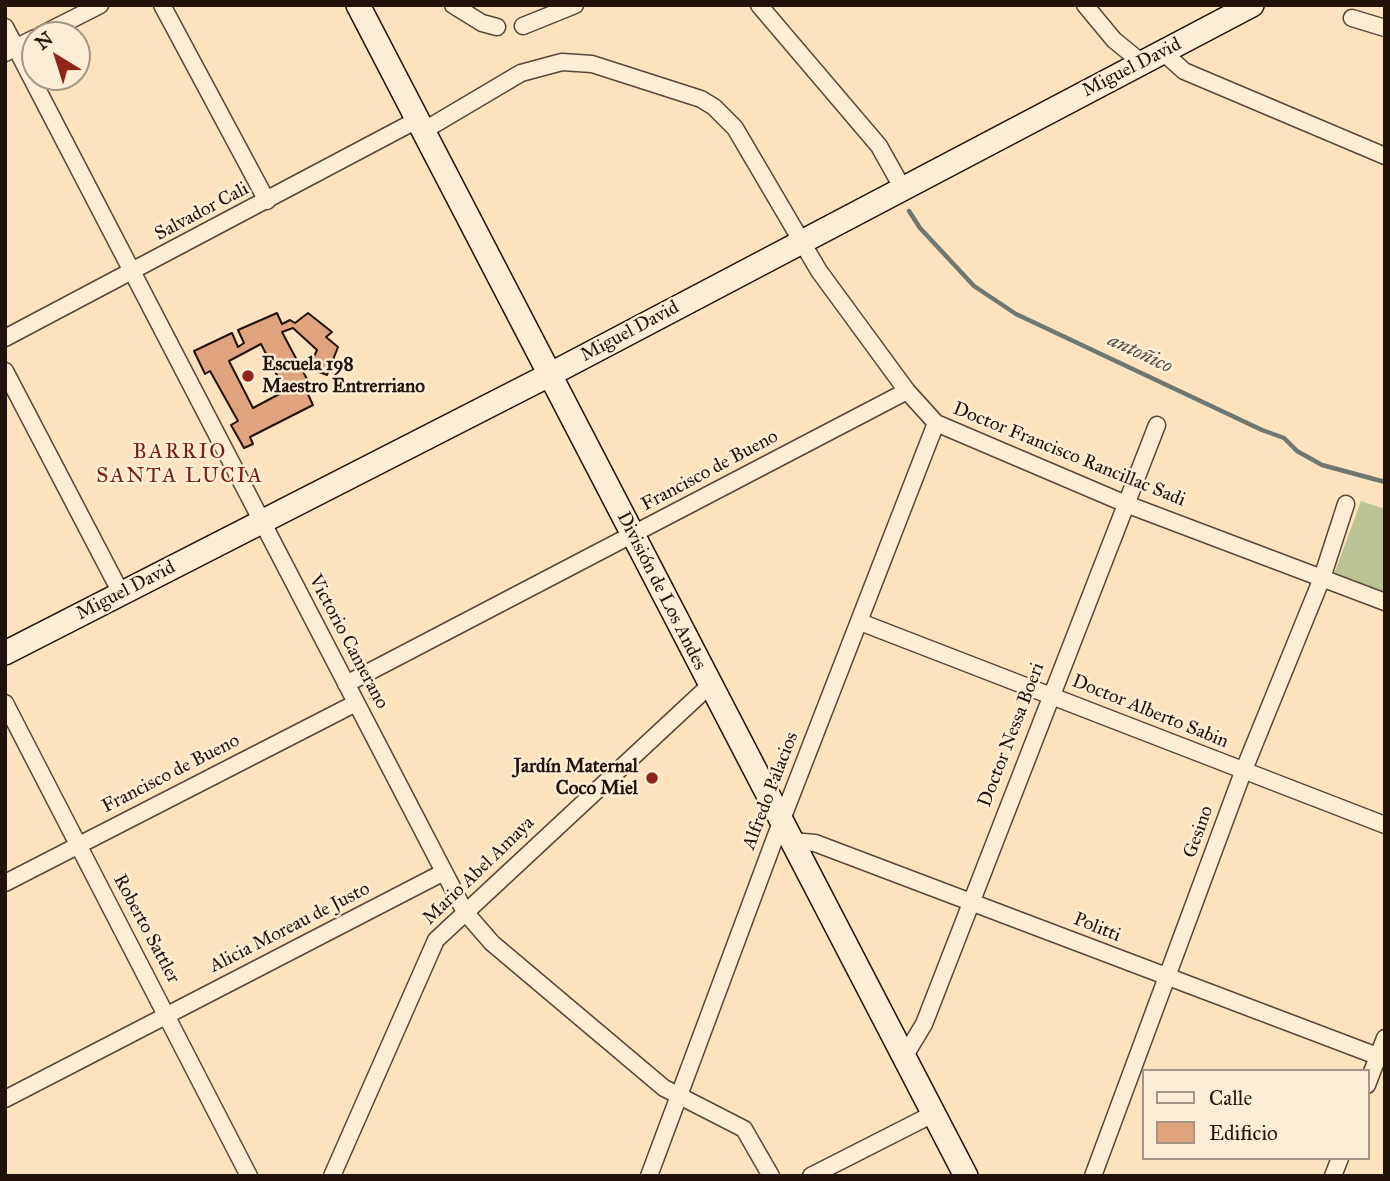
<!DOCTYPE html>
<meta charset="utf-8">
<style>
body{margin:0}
#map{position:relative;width:1390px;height:1181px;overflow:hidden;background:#fce3be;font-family:"IM FELL Great Primer",serif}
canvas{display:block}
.frame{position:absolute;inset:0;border:7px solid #21120b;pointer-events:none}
.legend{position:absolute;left:1142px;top:1069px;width:228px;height:91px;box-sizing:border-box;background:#fdedd5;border:2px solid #a59584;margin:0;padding:9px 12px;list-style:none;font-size:21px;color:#21120b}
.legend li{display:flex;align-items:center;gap:14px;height:35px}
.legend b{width:35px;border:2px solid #a59584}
.north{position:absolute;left:21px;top:21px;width:70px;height:70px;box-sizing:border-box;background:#fdedd5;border:2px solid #a59584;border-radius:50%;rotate:322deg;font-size:19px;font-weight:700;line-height:28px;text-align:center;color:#21120b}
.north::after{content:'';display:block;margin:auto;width:24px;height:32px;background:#8f2418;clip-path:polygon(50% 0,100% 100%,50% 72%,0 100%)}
</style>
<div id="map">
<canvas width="1390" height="1181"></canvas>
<div class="frame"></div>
<ul class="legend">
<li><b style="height:9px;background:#fdedd5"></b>Calle</li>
<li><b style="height:19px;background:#dfa37e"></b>Edificio</li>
</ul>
<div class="north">N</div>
</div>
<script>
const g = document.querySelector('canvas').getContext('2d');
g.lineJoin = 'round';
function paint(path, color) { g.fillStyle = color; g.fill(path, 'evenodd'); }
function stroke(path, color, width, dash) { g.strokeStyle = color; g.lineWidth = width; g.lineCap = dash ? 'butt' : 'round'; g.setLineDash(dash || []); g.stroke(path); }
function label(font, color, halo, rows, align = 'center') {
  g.font = font + ' "IM FELL Great Primer",serif'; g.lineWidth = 5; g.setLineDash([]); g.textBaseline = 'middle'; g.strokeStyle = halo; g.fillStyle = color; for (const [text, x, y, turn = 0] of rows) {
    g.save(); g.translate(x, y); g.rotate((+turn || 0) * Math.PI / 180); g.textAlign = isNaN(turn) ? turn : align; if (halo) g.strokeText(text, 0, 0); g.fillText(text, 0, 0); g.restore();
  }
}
paint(new Path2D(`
 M1361,501l24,8v84l-51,-19z`), '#bcc493');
stroke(new Path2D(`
 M909,211l11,17 54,58 42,28 246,116 22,8 13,13 25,14 63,17`), '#6d7970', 4.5);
const building = new Path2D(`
 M277,313l5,11 8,-4 5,3 13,-10 24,19 -6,5 12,10 -11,28 -18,-7 8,-18 -24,-22 -11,4 26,49 -15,8 2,5 10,-6 8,17 -63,32 3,7 -9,4 -13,-23 7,-4 -28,-50 -5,3 -11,-23 38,-18 6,14 6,-4 -6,-13zM261,344l24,47 -32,17 -24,-47z`);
paint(building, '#dfa37e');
stroke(building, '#21120b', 2);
const street = new Path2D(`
 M162,5l105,196
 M453,5l29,18 15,4
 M759,5l120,141 24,43
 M1085,5l29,35 27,22
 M1352,18l33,10
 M523,26l52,-21
 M5,27l460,885 27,31 172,145 80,41 27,47
 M41,35l59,-30
 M1163,52l21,19 201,85
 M5,53l30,-15
 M423,131l98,-58 41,-11 30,2 109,35 13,8 21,21 84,143 88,120 29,32 190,81 259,98
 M5,338l412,-218
 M5,371l116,222
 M860,622l525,203
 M346,684l561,-293
 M5,703l244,473
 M792,841l23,2 570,216
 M5,883l351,-180
 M904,1057l20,-33 233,-599
 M1367,1085l18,-47
 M5,1099l439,-227
 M332,1176l104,-236 273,-254
 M649,1176l132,-354 155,-399
 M811,1176l122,-62
 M1093,1176l150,-404 79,-194 24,-74
 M1333,1176l7,-18`);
const secondary = new Path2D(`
 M358,5l608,1171
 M5,653l546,-279 701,-369`);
stroke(street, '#584638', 19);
stroke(secondary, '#21120b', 26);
stroke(street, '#fdedd5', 16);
stroke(secondary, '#fdedd5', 23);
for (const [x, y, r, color] of [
 [248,376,7,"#8f2418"],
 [652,778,7,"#8f2418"]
]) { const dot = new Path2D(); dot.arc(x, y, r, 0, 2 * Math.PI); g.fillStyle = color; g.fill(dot); stroke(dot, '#fdedd5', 2.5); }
label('19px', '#21120b', '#fdedd5', [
 ["Miguel David",1132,68,-27],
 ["Salvador Cali",202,212,-28],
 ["Miguel David",630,332,-28],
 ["Doctor Francisco Rancillac Sadi",1069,455,22],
 ["Francisco de Bueno",710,471,-28],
 ["Miguel David",126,591,-27],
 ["División de Los Andes",661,591,63],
 ["Victorio Camerano",348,642,62],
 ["Doctor Alberto Sabin",1150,712,22],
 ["Doctor Nessa Boeri",1012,735,-69],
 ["Francisco de Bueno",171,774,-27],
 ["Alfredo Palacios",771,791,-69],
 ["Gesino",1199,832,-70],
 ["Mario Abel Amaya",479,871,-44],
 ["Alicia Moreau de Justo",290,928,-27],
 ["Politti",1097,928,22],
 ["Roberto Sattler",146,929,62]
]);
label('bold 19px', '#21120b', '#fdedd5', [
 ["Escuela 198",262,365],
 ["Maestro Entrerriano",262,387],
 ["Jardín Maternal",638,767,"right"],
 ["Coco Miel",638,789,"right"]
], 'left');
label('italic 21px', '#4d4e46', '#fdedd5', [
 ["antoñico",1140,354,25]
]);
g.letterSpacing = '2px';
label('21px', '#7a1f14', '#fdedd5', [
 ["BARRIO",180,453],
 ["SANTA LUCIA",180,477]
]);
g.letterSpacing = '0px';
</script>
